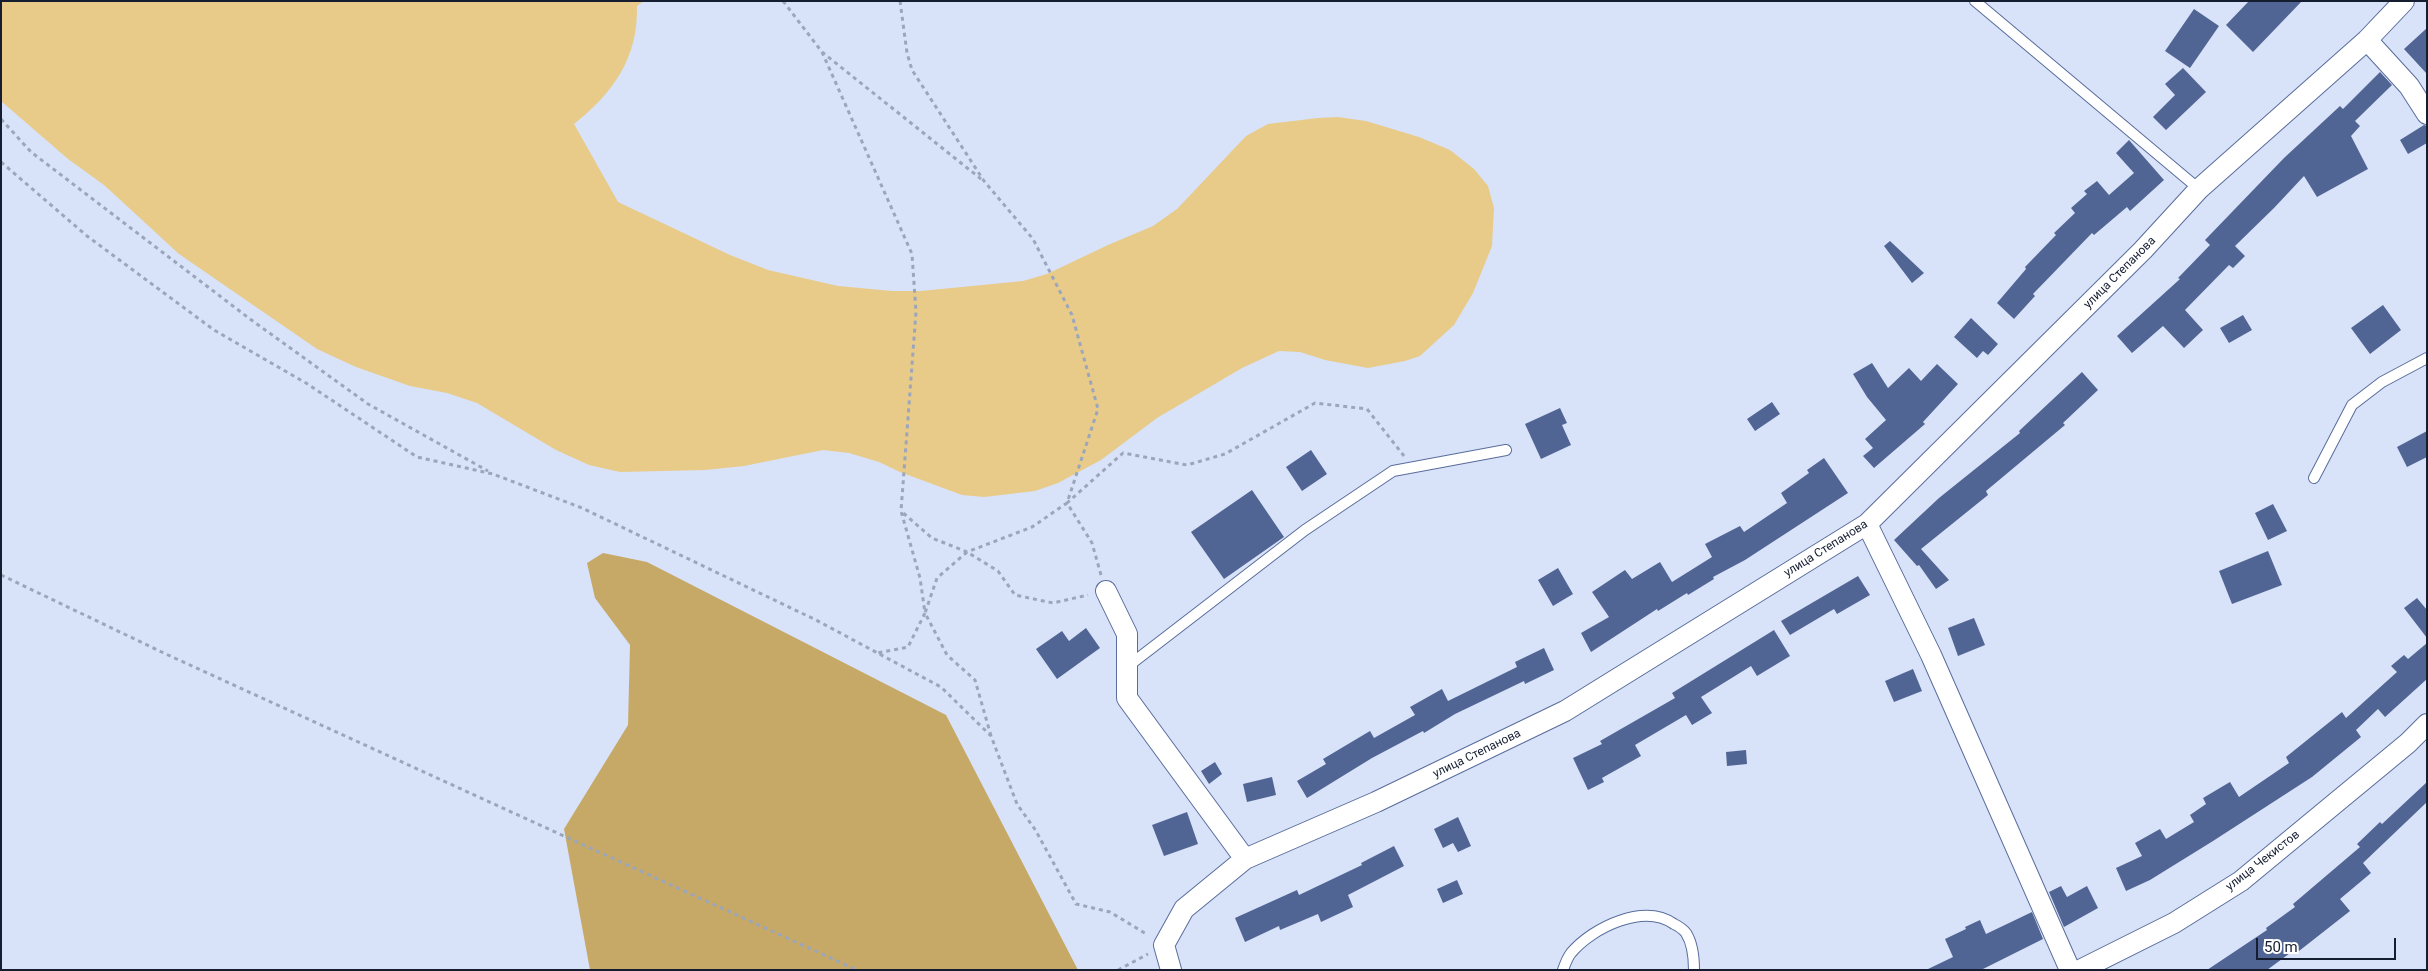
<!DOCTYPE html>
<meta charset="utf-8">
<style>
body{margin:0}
#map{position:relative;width:2428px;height:971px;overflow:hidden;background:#d8e2f8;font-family:Roboto,sans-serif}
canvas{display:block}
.frame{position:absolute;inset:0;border:2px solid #151d31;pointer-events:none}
.scale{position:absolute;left:2256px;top:938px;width:140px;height:22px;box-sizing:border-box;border:2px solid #151d31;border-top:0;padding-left:6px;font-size:15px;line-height:18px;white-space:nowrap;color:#151d31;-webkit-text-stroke:4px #fff;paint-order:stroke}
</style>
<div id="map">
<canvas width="2428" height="971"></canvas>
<div class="frame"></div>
<div class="scale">50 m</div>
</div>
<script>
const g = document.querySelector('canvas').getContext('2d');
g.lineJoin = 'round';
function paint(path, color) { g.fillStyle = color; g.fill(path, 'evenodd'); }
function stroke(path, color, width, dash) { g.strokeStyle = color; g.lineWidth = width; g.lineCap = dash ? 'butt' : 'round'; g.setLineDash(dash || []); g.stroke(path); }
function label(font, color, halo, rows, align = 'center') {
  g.font = font + ' Roboto,sans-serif'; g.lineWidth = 5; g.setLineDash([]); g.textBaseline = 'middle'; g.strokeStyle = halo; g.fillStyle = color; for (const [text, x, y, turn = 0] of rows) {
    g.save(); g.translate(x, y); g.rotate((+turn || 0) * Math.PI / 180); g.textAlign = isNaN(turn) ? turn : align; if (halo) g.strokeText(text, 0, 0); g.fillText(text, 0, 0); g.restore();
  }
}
paint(new Path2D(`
 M1,1h643l-7,5c1,52 -23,86 -63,118l44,78 112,53 38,15 70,16 54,5h29l102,-10 24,-7 61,-29 45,-19 24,-17 69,-73 22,-12 50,-6 20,-1 28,4 53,16 31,13 24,19 14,17 6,22 -2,38 -19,47 -19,32 -34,31 -15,5 -37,7 -43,-8 -25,-8 -21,-1 -37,17 -85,50 -56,42 -43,23 -23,8 -51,6 -22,-2 -62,-23 -21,-10 -30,-9 -26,-3 -79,16 -39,4 -85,2 -31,-7 -33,-15 -79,-47 -30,-10 -37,-7 -54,-19 -39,-18 -138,-95 -75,-69 -36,-26 -67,-58z`), '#e8cb89');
paint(new Path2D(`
 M603,553l44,9 299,153 132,255h-488l-26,-141 64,-104 2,-80 -35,-47 -8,-35z`), '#c6a967');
paint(new Path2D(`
 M2249,1h53l-49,51 -27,-27z
 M2194,9l25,17 -29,42 -25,-17z
 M2427,28v46l-23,-25z
 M2183,68l23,24 -40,38 -13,-13 22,-22 -10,-11z
 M2380,72l12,13 -37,36 5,5 -9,10 17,33 -51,28 -13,-21 -30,32 -39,38 10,10 -12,12 -4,-3 -44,45 18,20 -19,18 -21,-22 -31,27 -15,-17 63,-57 -2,-1 32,-33 -5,-5 79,-82 56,-52 3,3z
 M2424,125l3,1v17l-19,11 -8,-14z
 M2129,140l35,40 -34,31 -3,-4 -33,28 -2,-2 -59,61 2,2 -21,23 -17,-16 29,-34 -1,-2 31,-32 -2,-2 21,-20 -4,-5 16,-14 -3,-3 13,-10 12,14 25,-22 -18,-20z
 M1890,241l34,32 -12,10 -28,-37z
 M2383,305l18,25 -31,24 -19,-26z
 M2243,315l9,15 -23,13 -9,-15z
 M1971,318l27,26 -10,11 -5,-4 -6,7 -23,-21z
 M1872,363l16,25 21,-20 12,13 16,-17 21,20 -35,38 2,2 -51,44 -11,-12 10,-8 -8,-9 21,-19 -19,-23 -14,-23z
 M2082,372l16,18 -35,33 2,2 -79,66 2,4 -67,54 28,31 -13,9 -17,-24 -2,1 -23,-26 45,-42 81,-65 -1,-2z
 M1772,402l8,12 -25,17 -8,-12z
 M1560,408l7,15 -5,2 9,20 -30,14 -16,-35z
 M2427,431v26l-20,10 -10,-20z
 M1311,450l16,24 -25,17 -16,-24z
 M1824,458l24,35 -103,67 -32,17 1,2 -26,16 -1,-2 -29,18 -1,-2 -66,43 -10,-19 28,-16 -17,-25 33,-22 7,9 28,-17 12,20 40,-25 -7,-13 35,-18 4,6 43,-29 -6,-10 28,-20 -2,-3z
 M1252,490l32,47 -60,42 -33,-47z
 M2273,504l14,27 -19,9 -13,-27z
 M2268,551l14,34 -50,19 -13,-33z
 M1558,568l15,26 -20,12 -15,-26z
 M1858,576l12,19 -33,19 -3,-5 -44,26 -9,-14z
 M2417,598l10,12v28l-23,-30z
 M1974,618l11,27 -27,11 -10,-28z
 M1086,628l14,20 -43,31 -21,-30 26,-18 7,10z
 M1774,630l16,26 -33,20 -6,-10 -50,31 11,16 -20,12 -6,-10 -51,30 6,11 -39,22 2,4 -16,8 -15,-32 29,-14 -2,-3 75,-43 -3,-5z
 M2427,643v36l-42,38 -7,-8 -22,21 5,7 -49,40 -99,64 -63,39 -24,11 -10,-23 26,-12 -7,-13 25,-14 6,10 28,-17 -4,-7 16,-11 -3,-6 27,-16 9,15 50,-34 -3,-6 56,-45 4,6 51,-46 -6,-6 13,-11 4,4z
 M1544,648l10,22 -29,14 -1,-3 -69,33 -31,19 -1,-2 -51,27 -65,40 -10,-17 29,-17 -3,-5 47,-28 4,7 41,-23 -5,-8 32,-18 6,12 69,-34 -2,-5z
 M1913,669l9,22 -28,11 -9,-21z
 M1746,750l1,14 -20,2 -1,-14z
 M1215,762l7,12 -13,10 -8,-13z
 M1272,777l4,18 -29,7 -4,-18z
 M2427,782v20l-64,61 8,10 -31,26 10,12 -51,40 -2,-3 -30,22h-60l60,-40 -1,-2 29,-21 -2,-3 67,-57 -3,-3 23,-22 2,2z
 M1187,812l11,32 -34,12 -12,-31z
 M1458,817l13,29 -13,6 -5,-9 -10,5 -9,-19z
 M1394,846l10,20 -56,29 5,12 -32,15 -3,-8 -38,16 -1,-4 -34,16 -10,-24 62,-28 2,5 63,-30 -1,-2z
 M1457,880l6,14 -20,9 -6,-14z
 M2061,886l6,11 20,-11 11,22 -34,19 -15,-35z
 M2032,912l11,27 -62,31h-55l27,-13 -8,-18 21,-10 -1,-2 15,-7 6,14z`), '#516594');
const lane = new Path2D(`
 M1975,1l224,188
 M2314,478l38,-73 30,-23 45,-24
 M1127,667l178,-137 88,-59 113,-21
 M1563,970c2,-6 5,-13 8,-17 22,-26 73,-50 103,-29 4,2 9,5 12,9 7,11 8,24 8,37`);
const street = new Path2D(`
 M2367,40l42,46 18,28
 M1867,524l64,131 139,315
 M1106,591l21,43v64l118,161
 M1171,970l-7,-25 20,-36 61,-50 131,-57 189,-91 302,-187 276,-274 56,-61 168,-149 37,-39
 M2080,970l94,-47 67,-42 167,-138 19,-19`);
stroke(lane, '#596d9c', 12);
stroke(street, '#596d9c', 22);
stroke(new Path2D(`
 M783,1l39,51 159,127
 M900,1l7,52 5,17 72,111 49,58 39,76 26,94 -31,94 -35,24 -65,25 -35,-14 -31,-27
 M822,52l90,202 4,58 -15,199 19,67 5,35 -17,34 -31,6
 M1,119l30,33 219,167 118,85 120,67
 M1,162l86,74 127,94 92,53 111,74 76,17 89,34 234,112 125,67 50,49 26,68 19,27 40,73 34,8 38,23
 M1,575l167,80 689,315
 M1101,575l-9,-32 -25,-40 56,-50 64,12 38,-11 90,-51 52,6 37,47
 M991,736l-16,-56 -28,-25 -22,-42 12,-35 30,-26 31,19 17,24 38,8 35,-8
 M1118,970l30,-16`), '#9ca6bb', 3, [4, 4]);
stroke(lane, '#fff', 10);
stroke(street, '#fff', 20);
label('12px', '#151d31', '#fff', [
 ["улица Степанова",2120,273,-45],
 ["улица Степанова",1826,549,-32],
 ["улица Степанова",1477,754,-26],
 ["улица Чекистов",2263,861,-38]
]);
</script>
